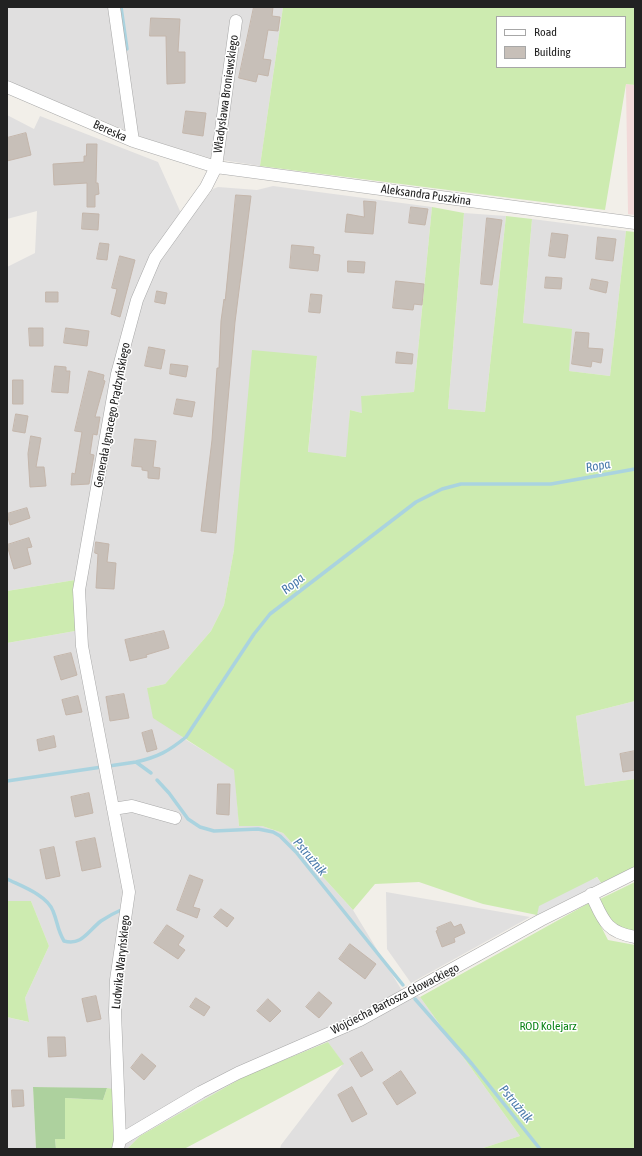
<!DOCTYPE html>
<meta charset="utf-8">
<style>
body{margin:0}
#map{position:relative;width:642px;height:1156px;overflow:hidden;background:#f2efe9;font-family:"Asap Condensed",sans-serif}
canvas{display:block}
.frame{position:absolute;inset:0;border:8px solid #222;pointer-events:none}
.legend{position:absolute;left:496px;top:16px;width:130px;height:52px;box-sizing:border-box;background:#fff;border:1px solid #a7a7a7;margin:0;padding:5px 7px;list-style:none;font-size:12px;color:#222}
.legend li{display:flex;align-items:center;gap:8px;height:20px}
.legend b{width:20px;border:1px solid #a7a7a7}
</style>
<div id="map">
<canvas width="642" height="1156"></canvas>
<div class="frame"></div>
<ul class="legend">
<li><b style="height:5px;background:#fff"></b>Road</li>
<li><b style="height:11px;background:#c7bfb8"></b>Building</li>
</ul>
</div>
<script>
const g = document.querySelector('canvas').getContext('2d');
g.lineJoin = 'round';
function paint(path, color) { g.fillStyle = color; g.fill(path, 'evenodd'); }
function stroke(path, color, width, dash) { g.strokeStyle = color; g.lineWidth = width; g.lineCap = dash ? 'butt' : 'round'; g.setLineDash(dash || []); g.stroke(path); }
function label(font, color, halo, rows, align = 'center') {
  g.font = font + ' "Asap Condensed",sans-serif'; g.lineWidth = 3; g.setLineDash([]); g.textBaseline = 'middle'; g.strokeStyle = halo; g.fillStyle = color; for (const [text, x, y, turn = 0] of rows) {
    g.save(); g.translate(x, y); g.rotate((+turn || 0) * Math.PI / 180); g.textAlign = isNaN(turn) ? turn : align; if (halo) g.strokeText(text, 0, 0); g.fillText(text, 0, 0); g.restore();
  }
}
paint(new Path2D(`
 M7,7h276l-23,159 -50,-8 -66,-20 -137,-57z
 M7,115l27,14 6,-13 118,46 22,49 10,8 23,-30 5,-2 39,3 16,-4 159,21 -18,185 -52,4v17l-12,-3 -3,47 -39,-4 9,-97 -83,194 -10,55 -13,26 -46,53 -18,4 36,50 52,32 4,56h23l21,7 70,77 48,79 19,8 100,139 -40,13h-200l1,-4 62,-81 -15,-22 -81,33 -107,61 -13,13h-9l-5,-60 -80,-2 3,62h-29v-132l21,5 -3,-24 24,-52 -18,-45h-24v-258l68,-12v-51l-68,11v-324l28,-14 2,-42 -30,8z
 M464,213l42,3 -21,196 -37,-3z
 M532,219l94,12 -16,145 -42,-5 -45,-48z
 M635,701v78l-50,7 -9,-70z
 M386,892l144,25 -119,66 -24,-34z`), '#e0dfdf');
paint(new Path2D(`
 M626,84l9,1v130l-7,-1z`), '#f2dad9');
paint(new Path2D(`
 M283,7h352v78l-9,-1 -21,126 -345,-44zM497,17h128v50h-128z
 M432,207l32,6 -16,196 37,3 21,-196 26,3 -9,104 49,6 -3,42 41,5 16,-145 9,1v469l-59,15 9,70 50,-7v88l-34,16 -4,-6 -60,38 -54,-11 -64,-22 -44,2 -22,26 -70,-77 -21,-7h-23l-5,-56 -81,-52 -6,-30 18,-4 46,-53 13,-26 10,-55 18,-200 65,6 -9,96 38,5 4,-47 12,3 -1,-17 53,-4z
 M75,580v51l-68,12v-52z
 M635,882v52c-20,-5 -28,-16 -35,-35z
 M7,901h24l18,45 -24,52 4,24 -22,-5z
 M589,903l19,37 27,5v204h-155l40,-13 -100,-139z
 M328,1042l16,22 -160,85h-57l13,-13 107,-61z
 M107,1088l6,1 2,50 -3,10h-56l-1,-10 10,-1v-40l38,2z`), '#cdebb0');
paint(new Path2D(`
 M33,1087l74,1 -4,12 -38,-2v41h-10l1,10h-20z`), '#add19e');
paint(new Path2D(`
 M597,877l4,6 -64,32 2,-9z`), '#e2e2e2');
stroke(new Path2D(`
 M121,7l6,42
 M136,762l15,11
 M157,780l12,13 19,26 12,8 14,4 44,-2 15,3 7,4 16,16 107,133
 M7,781l129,-19c22,-5 33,-11 50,-25l68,-103 16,-20 146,-112 26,-13 19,-5h90l84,-15
 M7,879c14,7 40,16 46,32 5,12 4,18 11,30 18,5 24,-10 37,-20 6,-4 13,-8 20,-11
 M415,999l57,65 68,85`), '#aad3df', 3.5);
const building = new Path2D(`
 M254,7h19l-1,9 8,1 -2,14 -10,-1 -5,29 8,1 -3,16 -10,-2 -2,8 -17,-4z
 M151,18l29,1 -2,33h7v31l-18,1 -1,-48h-16z
 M186,111l20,2 -3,23 -20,-3z
 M26,133l5,22 -24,6v-23z
 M87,144h10l-1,39h2l1,11 -4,1v12h-8v-24l-33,2 -1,-21 31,-2v-6h2z
 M236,195l15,1 -16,126 -19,211 -15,-2 11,-91 5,-72h2l2,-47 3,-22 1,1z
 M364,201l12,1 -3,32 -28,-2 2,-18 17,3z
 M411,207l17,2 -3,16 -16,-2z
 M83,213l16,1 -1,16 -16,-1z
 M487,218l15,2 -10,65 -11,-1z
 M552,233l16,2 -3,23 -16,-2z
 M598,237l18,2 -3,22 -17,-2z
 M100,243l9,1 -2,16 -10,-1z
 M292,245l22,2 -1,7 7,1 -2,16 -28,-3z
 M120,256l15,4 -15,57 -9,-3 6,-25 -5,-1z
 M348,261l17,1 -1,11 -16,-1z
 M546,277l16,1 -1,11 -16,-1z
 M592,279l16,3 -2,11 -16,-4z
 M396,281l28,3 -2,21 -8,-1 -1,6 -20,-2z
 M157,291l10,2 -2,11 -10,-2z
 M46,292h12v10h-12z
 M311,294l11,1 -2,18 -11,-1z
 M29,328h14v18h-13z
 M66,328l23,3 -2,15 -23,-3z
 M576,332l13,1 -1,15 15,1 -2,14 -9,-2 -1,6 -19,-3z
 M149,347l16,3 -4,19 -16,-3z
 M397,352l16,2 -1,10 -16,-1z
 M171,364l17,2 -2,11 -16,-3z
 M55,366l11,1v4h4l-2,22 -16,-1z
 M89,371l15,4 -1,5 2,1 -10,36h5l-3,18 -4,-1 -3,20 4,1 -5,29 -18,1 1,-12 3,1 7,-42 -7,-1z
 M13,380h10v24h-10z
 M177,399l18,3 -3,15 -18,-3z
 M16,414l12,2 -3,17 -12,-2z
 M31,436l10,2 -5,29h8l2,19 -16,1 -2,-33z
 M135,439l21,2 -3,26 7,1 -1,11 -11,-1v-7l-6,-1v-3l-10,-1z
 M27,508l3,10 -20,7 -3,-11z
 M29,538l3,9 -5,1 4,16 -17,5 -7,-24z
 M96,542l13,2 -2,18 9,1 -2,26 -18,-1 2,-34 -3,-1z
 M164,631l5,17 -23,7 1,2 -17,4 -5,-21z
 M71,653l6,22 -16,5 -7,-23z
 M124,694l5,24 -19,3 -4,-24z
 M78,696l4,16 -16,3 -4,-15z
 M152,730l5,19 -10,3 -5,-19z
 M54,736l2,11 -17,4 -2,-11z
 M635,751v19l-12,2 -3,-18z
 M218,784h12l-1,31 -12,-1z
 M89,793l4,20 -18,4 -4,-20z
 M95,838l6,29 -19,4 -6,-29z
 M54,847l6,29 -14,3 -6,-29z
 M190,875l13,5 -10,27 7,2 -3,9 -20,-8z
 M221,909l13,9 -7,9 -13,-10z
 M451,922l3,5 7,-3 4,9 -11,5 1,4 -13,5 -6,-16 2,-1 -1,-2z
 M167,925l17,11 -6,9 7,5 -7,9 -24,-16z
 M350,944l26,20 -11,15 -26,-20z
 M319,992l13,11 -13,15 -13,-11z
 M96,996l5,23 -14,3 -5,-23z
 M196,998l14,9 -6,9 -14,-9z
 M268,999l13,12 -11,11 -13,-11z
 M48,1037h17l1,19 -17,1z
 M362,1052l11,18 -12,7 -11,-18z
 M142,1054l14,12 -12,14 -13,-12z
 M401,1071l15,22 -19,12 -14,-22z
 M352,1087l15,27 -15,8 -14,-27z
 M12,1090h11l1,16 -11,1z`);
paint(building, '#c7bfb8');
stroke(building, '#c4b6ab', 1);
const minor = new Path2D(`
 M114,7l19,134
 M7,87l126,54 83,26 419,56
 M113,809l19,-3 43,12
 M591,894c12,25 14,38 44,43
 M120,1140l81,-48 37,-19 122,-53 181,-100 94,-47
 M118,1149l2,-9 -5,-128 1,-32 13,-88 -47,-246 -3,-56 38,-216 20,-74 18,-42 51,-71 10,-20 20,-146`);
stroke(minor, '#a9a9a9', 13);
stroke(minor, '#fff', 12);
label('12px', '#222', '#fff', [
 ["Władysława Broniewskiego",226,94,-82],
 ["Bereska",110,131,24],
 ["Aleksandra Puszkina",426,195,8],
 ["Generała Ignacego Prądzyńskiego",112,415,-79],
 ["Ludwika Waryńskiego",121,962,-84],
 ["Wojciecha Bartosza Głowackiego",395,999,-27]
]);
label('12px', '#0c8416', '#fff', [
 ["ROD Kolejarz",548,1026]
]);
label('italic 13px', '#4a7aab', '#fff', [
 ["Ropa",598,466,-10],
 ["Ropa",293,584,-38],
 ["Pstrużnik",310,857,50],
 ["Pstrużnik",516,1104,50]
]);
</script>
